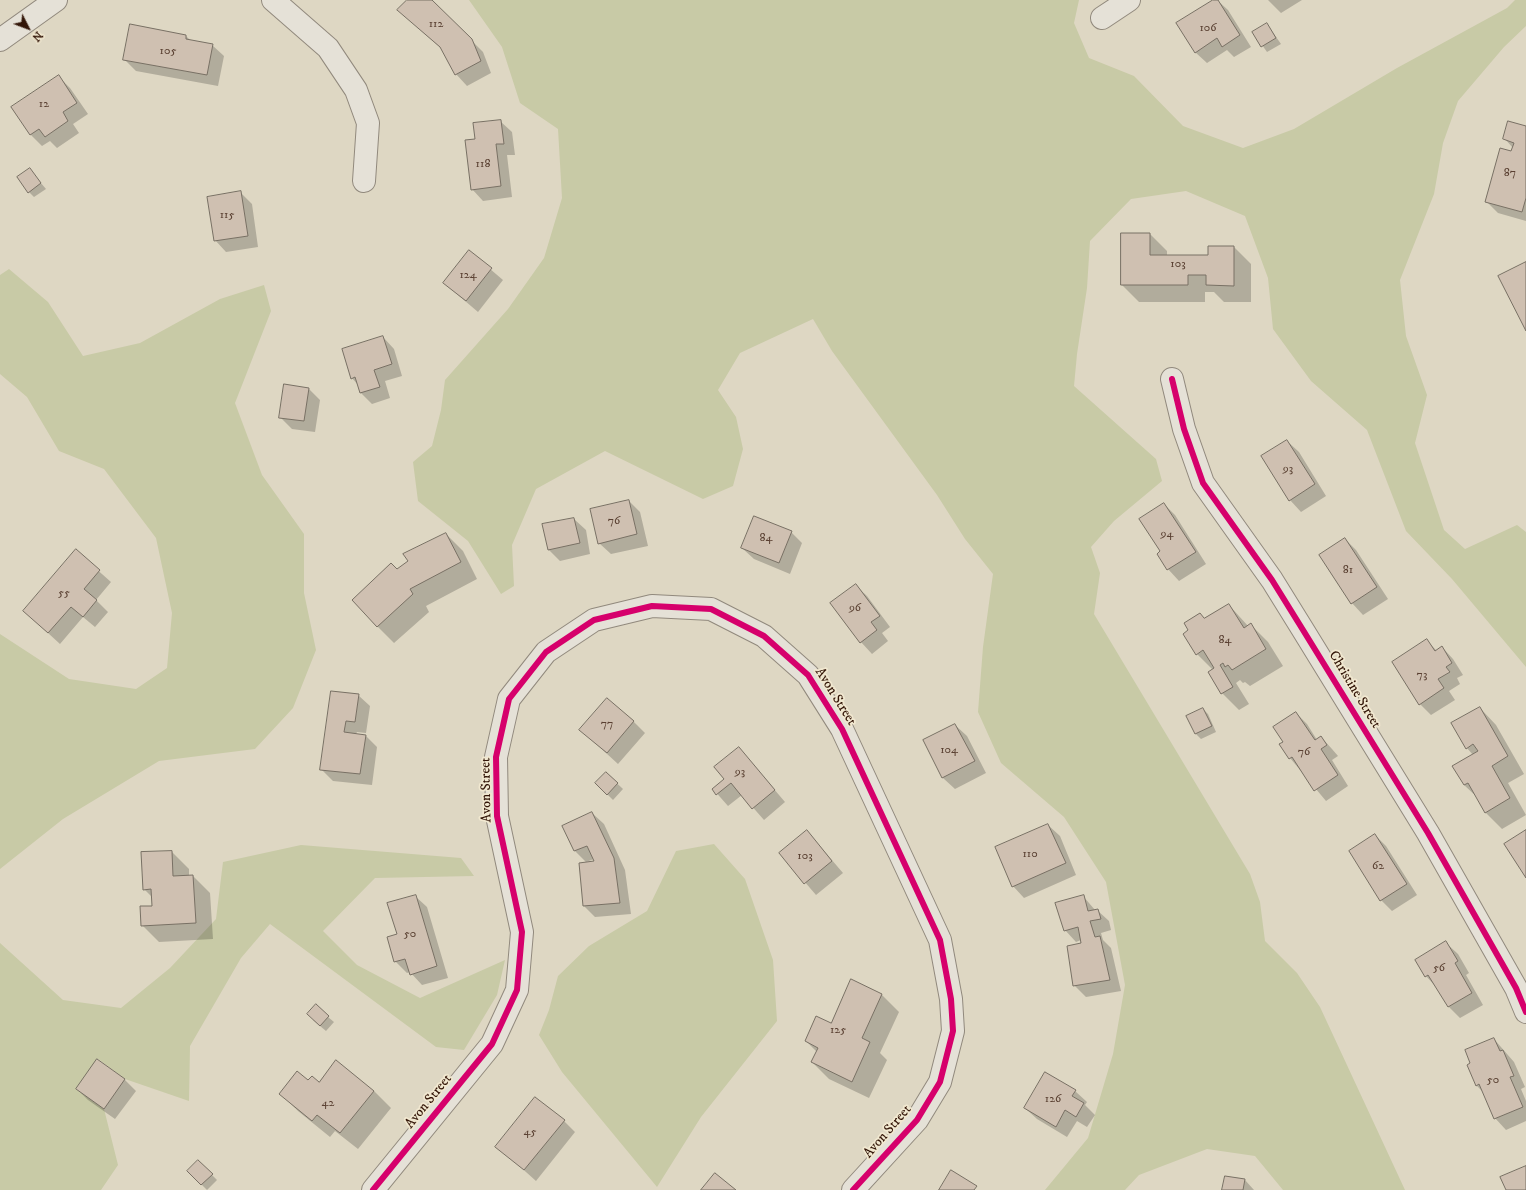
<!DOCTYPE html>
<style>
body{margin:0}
#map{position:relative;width:1526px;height:1190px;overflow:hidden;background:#ded7c3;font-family:"IM FELL DW Pica",serif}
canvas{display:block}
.north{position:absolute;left:8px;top:8px;width:40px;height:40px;-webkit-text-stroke:3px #f1e8d0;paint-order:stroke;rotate:132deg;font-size:11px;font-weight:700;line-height:16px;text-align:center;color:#331608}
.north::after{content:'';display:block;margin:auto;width:14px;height:18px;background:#331608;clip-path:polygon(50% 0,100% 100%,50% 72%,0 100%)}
</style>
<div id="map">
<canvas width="1526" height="1190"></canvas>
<div class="north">N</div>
</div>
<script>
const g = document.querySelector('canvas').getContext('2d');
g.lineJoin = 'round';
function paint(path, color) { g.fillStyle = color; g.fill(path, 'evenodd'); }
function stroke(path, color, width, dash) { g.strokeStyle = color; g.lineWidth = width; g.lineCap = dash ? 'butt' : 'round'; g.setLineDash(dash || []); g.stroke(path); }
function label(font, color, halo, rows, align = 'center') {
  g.font = font + ' "IM FELL DW Pica",serif'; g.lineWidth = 3.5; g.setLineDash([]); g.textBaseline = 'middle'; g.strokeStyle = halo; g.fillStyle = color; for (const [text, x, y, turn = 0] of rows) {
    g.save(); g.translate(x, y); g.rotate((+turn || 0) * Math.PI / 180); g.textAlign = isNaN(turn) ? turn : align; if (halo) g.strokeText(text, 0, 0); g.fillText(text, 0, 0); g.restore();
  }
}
paint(new Path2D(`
 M469,0h610l-5,23 15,35 45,18 49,50 60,22 51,-19 103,-61 110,-60 8,-8h11v26l-22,21 -46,54 -15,42 -9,51 -34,86 6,56 21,59 -12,48 29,87 21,19 52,-24 9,7v135l-74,-88 -46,-48 -39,-101 -56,-49 -38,-52 -5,-51 -23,-62 -59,-25 -55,8 -41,42 -3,47 -10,66 -3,32 82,73 6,22 -48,40 -23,26 9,26 -6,41 156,260 10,28 5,39 32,32 23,34 85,183h-122l-28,-34 -48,-7 -68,26 -14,15h-80l43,-52 25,-84 12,-69 -19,-103 -42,-65 -63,-54 -23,-51 5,-65 10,-73 -28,-35 -28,-44 -105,-144 -19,-32 -73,34 -22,37 18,27 7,32 -10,37 -30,13 -98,-48 -69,38 -24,56 2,41 -13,8 -33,-53 -50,-40 -5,-39 19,-16 9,-36 4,-30 63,-71 36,-51 18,-60 -4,-69 -38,-26 -18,-56z
 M9,269l39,33 35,54 57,-13 80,-44 44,-14 7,26 -36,92 27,72 42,59v59l12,57 -23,58 -38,41 -96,12 -96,58 -63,50v-235l69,45 67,10 31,-21 5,-55 -16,-75 -52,-69 -45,-18 -32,-54 -27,-23v-99z
 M714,844l31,35 28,81 4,61 -76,96 -44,70 -95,-115 -23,-37 10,-25 9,-34 31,-30 58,-35 29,-60z
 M301,845l160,13 13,18 -99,2 -52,53 34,34 63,33 85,-38 -8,35 -33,55 -28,-3 -166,-123 -29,34 -51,88 -1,55 -64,-22 -27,-20 -22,30 28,20 14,56 -17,25h-101v-247l63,57 58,8 49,-40 46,-49 7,-57z`), '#c8caa6');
paint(new Path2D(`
 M408,0h23l52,52 8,21 -24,13 -11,-12 -13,-24 -45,-40z
 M1214,0h3l11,10 23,37 -17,10 -7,-7 -20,13 -12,-11z
 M1268,0h34l-21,13z
 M1267,24l14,20 -14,8 -14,-20z
 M186,36l5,5 21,4 12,11 -6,30 -82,-15 -12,-12z
 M59,77l11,11 18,26 -15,10 6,9 -22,15 -7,-7 -8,5 -11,-11 -18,-27z
 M500,121l12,11 3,23h-8l5,42 -29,4 -11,-12 4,-49z
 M1526,127v94l-28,-8 -11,-11 25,-50 1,-4 -8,-9z
 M29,169l17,20 -12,8 -5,-5z
 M240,192l12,12 6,43 -32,5 -11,-12z
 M1122,234h28l17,17v5h42l25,-9 17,17v38h-27l-10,-10h-9v10h-66l-17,-17z
 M469,251l34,29 -25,32 -34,-29z
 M383,337l11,12 8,27 -17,5 5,17 -18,6 -12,-12 -2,-7 -6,-7z
 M309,389l11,11 -5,32 -23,-3 -12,-12z
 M1287,441l12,11 27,44 -25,16 -11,-12z
 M629,501l11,11 8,34 -37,8 -12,-11z
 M1164,504l11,11 31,49 -27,17 -11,-12 -10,-15 4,-2z
 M574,519l12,11 4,24 -30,7 -11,-11 -5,-25z
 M791,532l11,11 -12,31 -36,-15 -12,-11z
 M446,534l17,17 14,28 -51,27 3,6 -35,31 -17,-17 20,-56z
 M1345,539l11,11 32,49 -25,16 -11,-12z
 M76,551l35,31 -15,18 12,12 -13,15 -12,-10 -23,27 -36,-33z
 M855,585l12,11 23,31 -8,6 6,8 -16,13 -11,-12z
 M1229,605l19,21 3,-1 17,17 15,24 -33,20 -5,-4 -2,1 -3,-3 -4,3 13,21 -10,6 -17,-17 -9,-23 -16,-16 -7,-23 10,-17 5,5z
 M1427,641l10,10 5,-4 11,12 10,16 -6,3 3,6 -11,7 6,9 -24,15 -11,-11z
 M358,695l12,11 -4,27 -9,-1 -1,2 10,2 11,11 -5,38 -39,-4 -12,-12z
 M1480,708l16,17 28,49 -16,9 18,32 -24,14 -17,-17 -7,-14 -14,-13 9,-30 -6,-7z
 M1203,709l5,5 8,18 -15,7 -5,-5 -9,-18z
 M1296,713l11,11 10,16 4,-3 11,12 6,7 -6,4 16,26 -22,15 -36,-43 -5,-16z
 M633,721l12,12 -27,31 -37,-34z
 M955,725l12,11 19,37 -31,16 -12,-11 -19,-37z
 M739,748l46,54 -21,18 -22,-25 -14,11 -15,-17 12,-10z
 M606,773l17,16 -10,11 -17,-17z
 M592,813l12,11 21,46 6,44 -36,3 -11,-11 12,-44 -2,-3 -8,3 -12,-12z
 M1048,825l12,11 16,39 -52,23 -11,-12z
 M807,831l36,42 -27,22 -36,-42z
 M1375,835l11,11 31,49 -25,16 -11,-11z
 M172,852l17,17v7h4l17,17 3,46 -54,3 -17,-17 11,-19v-8l-9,-9z
 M415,896l12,11 21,71 -26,7 -12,-13 -3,1 -12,-12 3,-26z
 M1083,896l12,14h2l12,11 2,9 -10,3 2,7 8,8 10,43 -35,6 -12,-12 7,-45 -5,2 -11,-12z
 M1446,943l12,11 11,19 -3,2 17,30 -23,13 -11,-11 -12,-19 -11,-12z
 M851,981l31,14 17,17 -19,41 7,7 -18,38 -40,-19 -17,-17 5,-10 -11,-11 25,-17z
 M328,1017l6,5 -8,9 -13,-11z
 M1494,1039l20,23 11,25 -4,2 5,12v20l-20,9 -11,-12 -11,-25 -8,-8z
 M98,1061l27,19 11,11 -21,28 -27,-19 -11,-11z
 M309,1082l65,9 17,17 -33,41 -23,-18 -5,6 -32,-26 -17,-17z
 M1075,1091l12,11 -2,3 10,10 -8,12 -10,-6 -10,16 -30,-18 -12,-11z
 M564,1121l11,11 -39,49 -39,-35z
 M198,1161l19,19 -10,10 -19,-19z
 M1245,1180l9,10h-31z`), '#0003');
const building = new Path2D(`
 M407,0h25l40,39 9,22 -26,14 -15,-28 -43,-37z
 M1213,0h5l22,35 -18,12 -5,-9 -22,15 -19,-30z
 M1267,23l9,15 -15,9 -9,-15z
 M130,24l56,11v4l27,5 -6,31 -84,-15z
 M59,75l18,28 -14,9 5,9 -23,16 -6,-8 -9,6 -19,-28z
 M501,120l3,24h-8l5,42 -30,4 -6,-50 10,-1 -2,-16z
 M1508,121l18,5v72l-4,14 -37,-10 15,-54 11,3 3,-8 -11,-4z
 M30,168l11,15 -13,10 -11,-16z
 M241,191l7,45 -34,5 -7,-44z
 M1121,233h29v22h58v-9h26v40l-28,-1v-10h-18v10h-67z
 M469,250l23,18 -26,33 -23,-18z
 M1526,262v69l-28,-55z
 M383,336l9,28 -18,6 6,17 -20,6 -5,-16 -4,2 -9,-30z
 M284,384l25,4 -5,33 -25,-3z
 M1287,440l28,44 -26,17 -28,-45z
 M629,500l8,34 -39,10 -8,-35z
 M1164,503l32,49 -29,18 -10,-16 3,-3 -21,-32z
 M754,516l38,15 -13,32 -38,-15z
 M574,518l6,25 -32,7 -6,-26z
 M446,533l15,29 -51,27 3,5 -36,33 -25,-27 39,-37 6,6 11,-8 -5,-7z
 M1345,538l32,49 -26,17 -32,-49z
 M76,549l24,21 -16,19 13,11 -14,17 -12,-10 -23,26 -25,-22z
 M856,584l24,32 -9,6 6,8 -17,13 -30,-40z
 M1229,604l15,24 7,-5 15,26 -34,21 -4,-5 -3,2 -2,-4 -3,2 13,22 -12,7 -13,-22 6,-4 -11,-18 -7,5 -13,-21 5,-4 -4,-7 16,-10 4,5z
 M1427,639l8,12 7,-5 10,17 -6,4 4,5 -12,7 6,9 -25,17 -27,-43z
 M331,691l28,3 -4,28 -9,-1 -2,11 22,3 -6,39 -40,-4z
 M607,698l27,23 -27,32 -28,-23z
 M1480,707l28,49 -16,10 18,32 -25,15 -17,-30 -4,2 -12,-19 26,-15 -5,-7 -7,5 -15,-26z
 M1203,708l9,18 -17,8 -9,-18z
 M1296,712l19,28 6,-4 6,9 -6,4 17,26 -24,16 -22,-34 -3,2 -10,-15 4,-2 -10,-15z
 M955,724l20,37 -33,17 -19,-38z
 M739,747l36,43 -23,19 -21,-26 -15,12 -4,-6 12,-10 -10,-12z
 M606,772l12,11 -11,12 -12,-12z
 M592,812l22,46 6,45 -37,3 -4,-43 15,-2 -7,-15 -13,5 -12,-25z
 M1048,824l18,39 -54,24 -17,-40z
 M807,830l25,31 -28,23 -25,-31z
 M1526,830v48l-22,-34z
 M1375,834l32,50 -27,17 -31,-50z
 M172,851l1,25 20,-1 3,48 -55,3 -1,-20h12l-1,-17 -8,1 -2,-38z
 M416,895l21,71 -27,9 -5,-16 -11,3 -7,-25 10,-3 -10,-31z
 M1084,895l4,16 10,-2 3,10 -11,2 5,16 5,-1 10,44 -37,6 -6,-40 14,-3 -3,-16 -14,4 -9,-28z
 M1446,941l12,20 -3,2 17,30 -24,14 -20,-32 -3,2 -10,-17z
 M851,979l31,15 -20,44 8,4 -18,40 -41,-20 7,-14 -13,-7 11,-25 15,7z
 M316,1004l13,12 -9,10 -13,-12z
 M1494,1038l6,13 3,-1 11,26 -4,1 13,30 -29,12 -15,-35 -3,2 -9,-21 3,-2 -5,-13z
 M97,1059l28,20 -21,30 -28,-20z
 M336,1060l38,31 -34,42 -23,-18 -5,6 -33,-27 18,-23 11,9 4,-4 7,6z
 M1045,1072l31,18 -4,6 12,7 -8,14 -11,-7 -9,17 -32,-19z
 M535,1097l30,23 -41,50 -29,-23z
 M198,1160l15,14 -12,11 -14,-14z
 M1526,1166v24h-20l-6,-13z
 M951,1170l26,16 -3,4h-35z
 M715,1173l21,17h-35z
 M1225,1176l20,3 -2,11h-21z`);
paint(building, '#cfc0b1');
stroke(building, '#787064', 1);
const minor = new Path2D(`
 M273,0l55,48 28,42 12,33 -4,58
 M1102,18l27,-18
 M0,40l56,-40
 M1172,379l12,50 19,54 69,97 31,50 125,203 88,155 10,24
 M373,1190l119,-146 25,-54 5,-58 -25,-116 -1,-59 13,-58 37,-47 48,-32 58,-14 59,3 53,27 44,39 34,54 98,211 11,59 2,32 -13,51 -23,38 -64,70`);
stroke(minor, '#91897d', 24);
stroke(minor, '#e5e1d7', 22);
stroke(new Path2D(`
 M1172,379l12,50 19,54 69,97 31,50 125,203 88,155 10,24
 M373,1190l119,-146 25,-54 5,-58 -25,-116 -1,-59 13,-58 37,-47 48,-32 58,-14 59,3 53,27 44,39 34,54 98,211 11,59 2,32 -13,51 -23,38 -64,70`), '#d6006c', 6);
label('12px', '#5a4032', null, [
 ["112",436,25],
 ["106",1208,29],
 ["105",168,52],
 ["12",44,105],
 ["118",483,165],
 ["87",1510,174],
 ["115",227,216],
 ["103",1178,265],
 ["124",468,276],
 ["93",1288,470],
 ["76",614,522],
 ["94",1167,535],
 ["84",766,539],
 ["81",1348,571],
 ["55",64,594],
 ["96",855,609],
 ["84",1225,641],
 ["73",1422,676],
 ["77",607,725],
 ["104",949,751],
 ["76",1304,753],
 ["93",740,773],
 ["110",1030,855],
 ["103",805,857],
 ["62",1378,867],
 ["50",410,935],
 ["56",1439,969],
 ["125",838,1031],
 ["50",1493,1081],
 ["126",1053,1100],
 ["42",328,1104],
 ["45",530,1133]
]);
label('14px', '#331608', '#f1e8d0', [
 ["Christine Street",1354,690,59],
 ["Avon Street",835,697,58],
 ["Avon Street",487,790,-91],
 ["Avon Street",429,1102,-51],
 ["Avon Street",888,1132,-49]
]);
</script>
